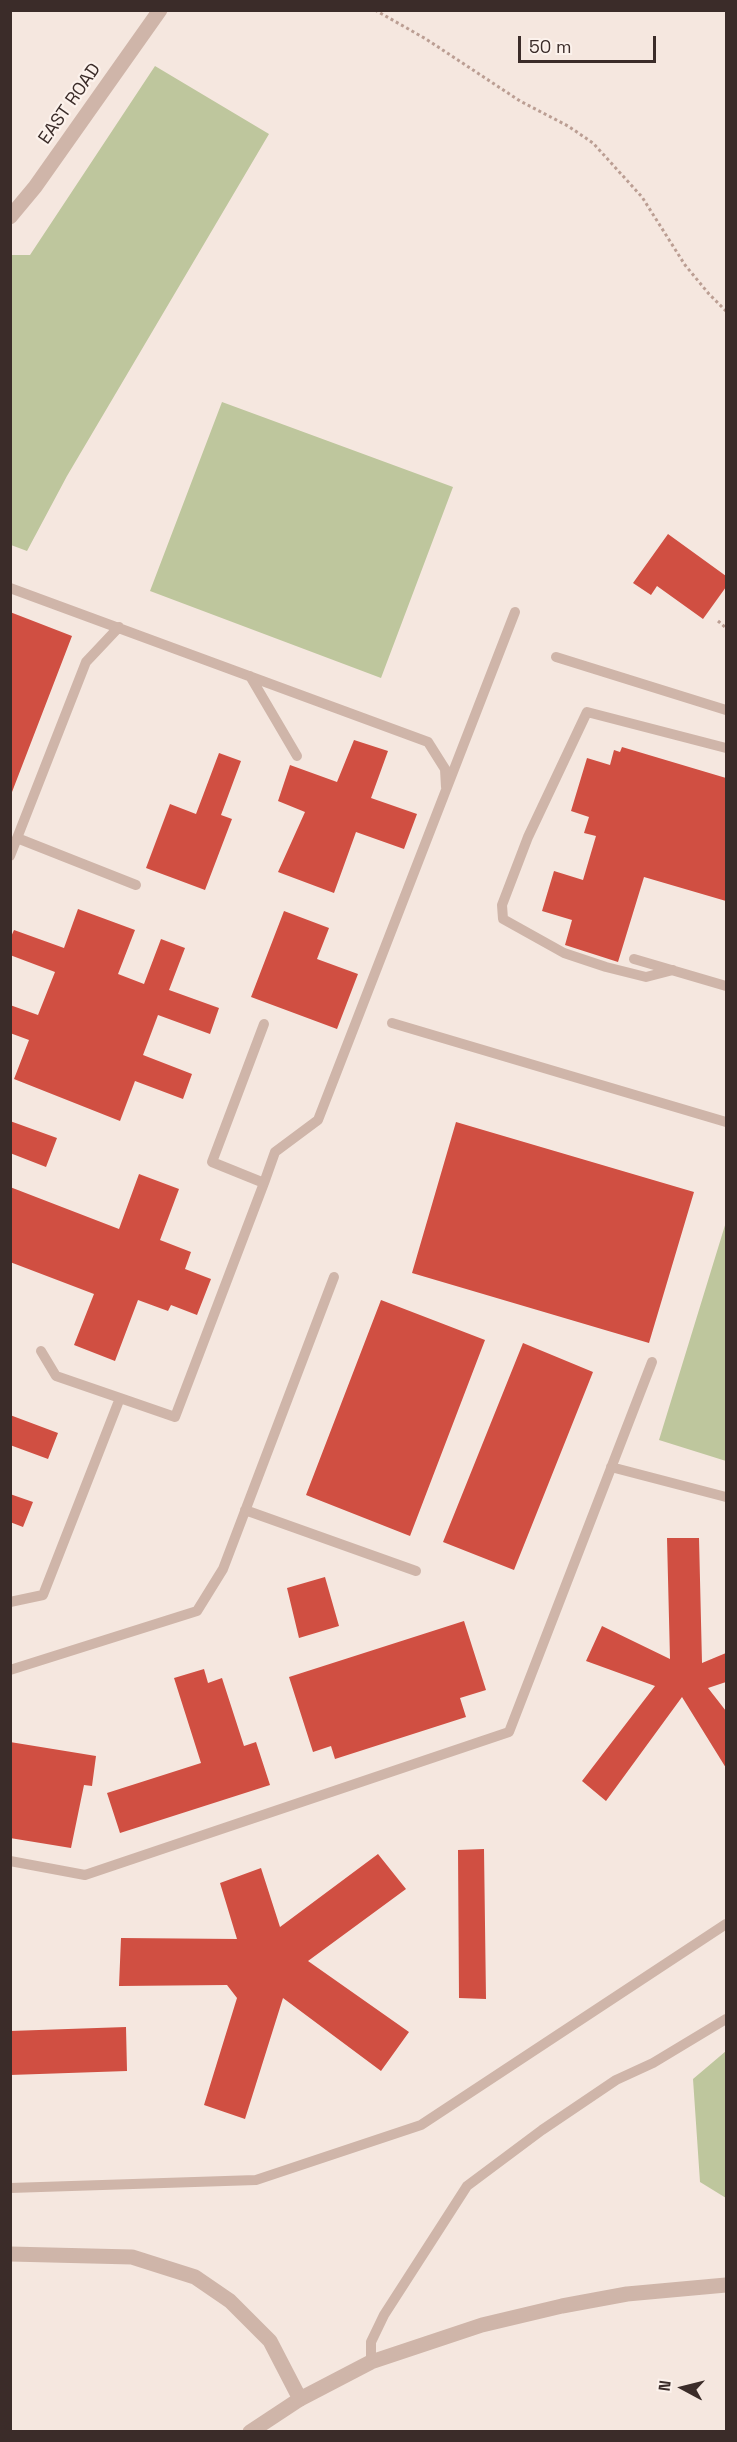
<!DOCTYPE html>
<style>
body{margin:0}
#map{position:relative;width:737px;height:2442px;overflow:hidden;background:#f5e7df;font-family:"Space Grotesk",sans-serif}
canvas{display:block}
.frame{position:absolute;inset:0;border:12px solid #3b2c29;pointer-events:none}
.north{position:absolute;left:653px;top:2358px;width:60px;height:60px;-webkit-text-stroke:4px #fcf2ec;paint-order:stroke;rotate:277deg;font-size:16px;font-weight:700;line-height:24px;text-align:center;color:#3b2c29}
.north::after{content:'';display:block;margin:auto;width:21px;height:27px;background:#3b2c29;clip-path:polygon(50% 0,100% 100%,50% 72%,0 100%)}
.scale{position:absolute;left:518px;top:36px;width:138px;height:27px;box-sizing:border-box;border:3px solid #3b2c29;border-top:0;padding-left:8px;font-size:18px;line-height:21px;white-space:nowrap;color:#3b2c29;-webkit-text-stroke:4px #fcf2ec;paint-order:stroke}
</style>
<div id="map">
<canvas width="737" height="2442"></canvas>
<div class="frame"></div>
<div class="north">N</div>
<div class="scale">50 m</div>
</div>
<script>
const g = document.querySelector('canvas').getContext('2d');
g.lineJoin = 'round';
function paint(path, color) { g.fillStyle = color; g.fill(path, 'evenodd'); }
function stroke(path, color, width, dash) { g.strokeStyle = color; g.lineWidth = width; g.lineCap = dash ? 'butt' : 'round'; g.setLineDash(dash || []); g.stroke(path); }
function label(font, color, halo, rows, align = 'center') {
  g.font = font + ' "Space Grotesk",sans-serif'; g.lineWidth = 4.5; g.setLineDash([]); g.textBaseline = 'middle'; g.strokeStyle = halo; g.fillStyle = color; for (const [text, x, y, turn = 0] of rows) {
    g.save(); g.translate(x, y); g.rotate((+turn || 0) * Math.PI / 180); g.textAlign = isNaN(turn) ? turn : align; if (halo) g.strokeText(text, 0, 0); g.fillText(text, 0, 0); g.restore();
  }
}
paint(new Path2D(`
 M155,66l114,68 -202,342 -40,75 -16,-6v-290h19z
 M222,402l231,85 -72,191 -231,-87z
 M726,1222v239l-67,-21z
 M726,2051v147l-26,-16 -7,-103z`), '#bec69d');
paint(new Path2D(`
 M668,534l58,42v11l-23,32 -46,-33 -6,9 -18,-12z
 M10,612l62,24 -60,156h-2z
 M354,740l34,11 -17,47 46,16 -13,35 -48,-17 -22,61 -56,-21 27,-60 -27,-11 12,-36 47,17z
 M622,747l104,31v123l-82,-24 -26,85 -53,-17 7,-25 -30,-9 12,-40 29,9 13,-44 -12,-3 5,-16 -18,-6 16,-53 23,7 4,-15 6,2z
 M219,753l22,8 -20,54 11,4 -27,71 -59,-22 24,-64 26,10z
 M78,909l57,21 -17,44 26,10 17,-45 24,9 -16,42 50,18 -9,26 -52,-19 -15,40 49,19 -9,25 -48,-18 -15,40 -106,-42 15,-39 -19,-7v-28l28,10 17,-43 -45,-17v-16l4,-9 50,18z
 M284,911l45,17 -12,31 41,15 -21,55 -86,-32z
 M10,1121l47,17 -11,29 -36,-14z
 M456,1122l238,70 -45,151 -237,-70z
 M139,1174l40,15 -19,51 31,12 -6,17 26,10 -14,36 -26,-10 -3,6 -30,-11 -23,61 -41,-16 20,-51 -84,-32v-75l109,42z
 M381,1300l104,40 -75,196 -104,-41z
 M523,1343l70,29 -79,198 -71,-28z
 M10,1415l48,18 -10,26 -38,-14z
 M10,1494l23,8 -10,25 -13,-5z
 M667,1538h32l3,125 24,-10v29l-18,6 18,23v57l-44,-71 -76,104 -24,-20 73,-95 -69,-25 16,-35 68,33z
 M325,1577l14,49 -40,12 -12,-50z
 M464,1621l22,69 -26,8 6,19 -131,42 -4,-13 -18,6 -24,-75z
 M204,1669l4,14 14,-5 22,68 12,-4 14,43 -150,48 -13,-40 94,-30 -27,-85z
 M10,1742l86,14 -4,30 -8,-1 -13,63 -61,-10z
 M484,1849l2,150 -27,-1 -1,-148z
 M378,1854l28,35 -98,72 101,71 -28,39 -98,-73 -38,121 -41,-14 33,-107 -10,-13 -108,1 2,-48 116,1 -17,-56 41,-15 19,59z
 M126,2027l1,44 -117,4v-44z`), '#d04f42');
stroke(new Path2D(`
 M375,10l51,29 94,62 48,25 25,17 49,54 43,68 24,29 17,17
 M718,621l8,7`), '#bb9e93', 3, [3, 3]);
stroke(new Path2D(`
 M10,588l418,154 17,27 1,18
 M556,657l170,53
 M250,676l47,80
 M17,838l119,47
 M10,856l76,-194 33,-35
 M634,959l92,27
 M673,970l-27,7 -40,-10 -42,-14 -61,-34 -1,-14 26,-68 59,-125 139,36
 M392,1023l334,99
 M264,1024l-52,138 52,21 11,-31 43,-32 197,-508
 M41,1351l15,25 64,22
 M611,1467l115,30
 M245,1510l171,61
 M10,1602l33,-7 77,-197 55,19 89,-234
 M10,1670l187,-59 26,-42 111,-292
 M10,1861l75,14 424,-143 143,-370
 M10,2188l246,-8 165,-55 305,-201
 M371,2362v-20l13,-27 83,-129 75,-56 74,-50 37,-17 73,-44`), '#cfb5a9', 10);
stroke(new Path2D(`
 M10,217l25,-30 125,-177
 M250,2432l50,-33`), '#cfb5a9', 15);
stroke(new Path2D(`
 M10,2254l122,3 63,20 35,24 40,40 30,58 71,-37 111,-37 80,-19 65,-12 99,-9`), '#cfb5a9', 15);
label('18px', '#3b2c29', '#fcf2ec', [
 ["EAST ROAD",70,104,-55]
]);
</script>
